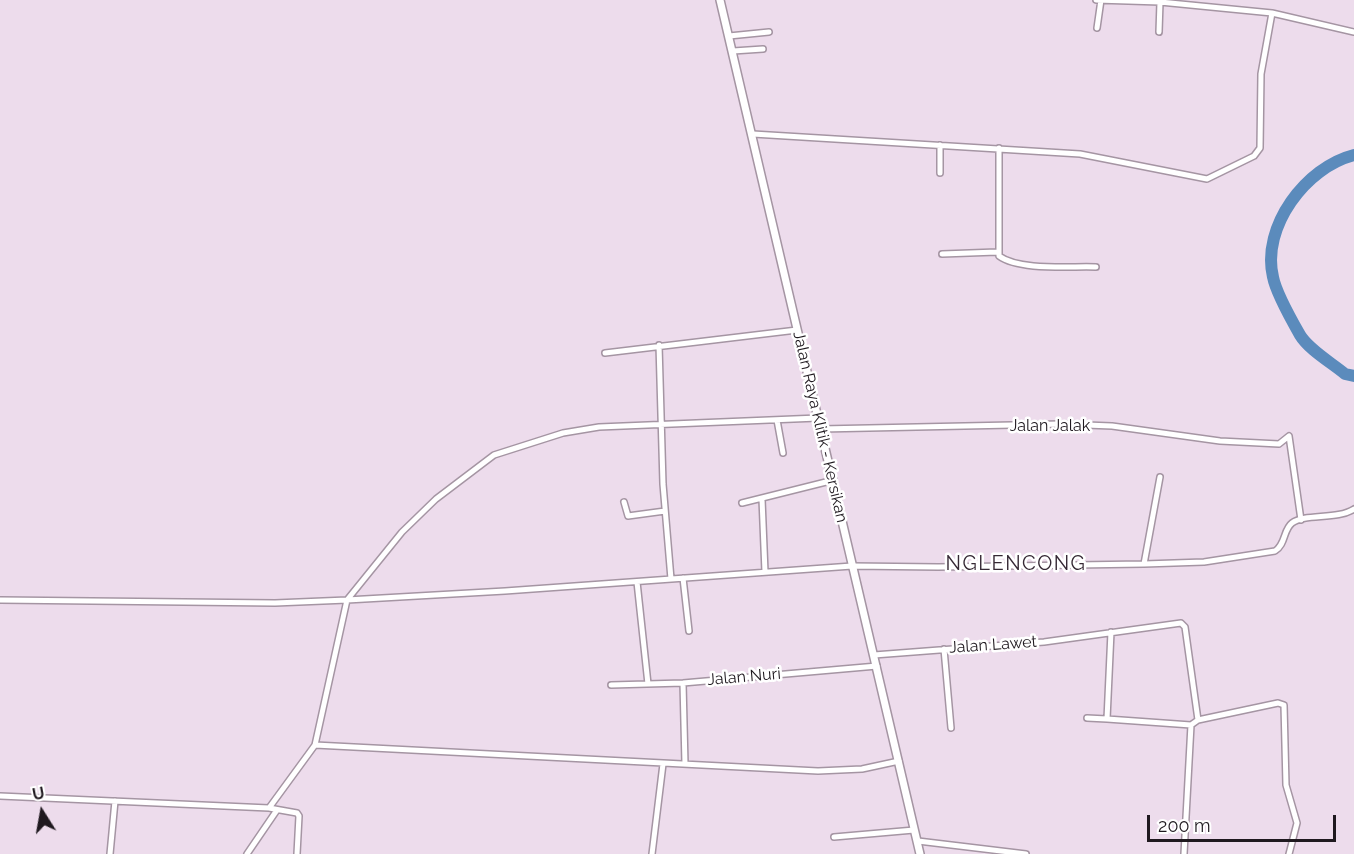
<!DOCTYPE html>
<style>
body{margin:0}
#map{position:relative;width:1354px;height:854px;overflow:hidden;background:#eddcec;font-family:Raleway,sans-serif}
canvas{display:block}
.north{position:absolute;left:12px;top:782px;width:60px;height:60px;-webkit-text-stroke:4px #fff;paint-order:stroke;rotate:349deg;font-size:16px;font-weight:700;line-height:24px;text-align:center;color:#1f191f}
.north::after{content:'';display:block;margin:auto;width:21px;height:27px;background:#1f191f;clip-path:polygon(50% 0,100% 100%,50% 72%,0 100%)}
.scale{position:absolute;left:1147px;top:815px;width:189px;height:27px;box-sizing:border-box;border:3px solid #1f191f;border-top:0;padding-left:8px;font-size:18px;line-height:21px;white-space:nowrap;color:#1f191f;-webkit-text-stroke:4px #fff;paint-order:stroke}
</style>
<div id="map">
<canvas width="1354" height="854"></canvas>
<div class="north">U</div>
<div class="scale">200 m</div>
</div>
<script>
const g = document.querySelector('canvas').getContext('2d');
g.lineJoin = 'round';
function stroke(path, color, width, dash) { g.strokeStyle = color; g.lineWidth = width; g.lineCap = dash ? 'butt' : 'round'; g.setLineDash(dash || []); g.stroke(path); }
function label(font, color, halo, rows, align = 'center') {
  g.font = font + ' Raleway,sans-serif'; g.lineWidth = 5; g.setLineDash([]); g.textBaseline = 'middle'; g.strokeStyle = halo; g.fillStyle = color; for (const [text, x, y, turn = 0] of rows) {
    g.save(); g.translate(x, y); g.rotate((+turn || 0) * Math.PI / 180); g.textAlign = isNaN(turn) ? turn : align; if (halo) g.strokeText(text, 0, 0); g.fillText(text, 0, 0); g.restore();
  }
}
stroke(new Path2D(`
 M1354,155c-48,12 -93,72 -81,122 3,16 19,44 27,58 9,15 32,28 45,39l9,2`), '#5b8bbc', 12);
const street = new Path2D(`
 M1096,0l64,2 112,11 82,19
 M1097,28l4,-28
 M1159,32l1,-30
 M729,36l40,-4
 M733,51l30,-2
 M753,134l327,20 127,25 47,-23 6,-8 1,-74 11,-61
 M999,148v108c21,15 71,10 97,11
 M940,173v-28
 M942,254l55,-2
 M659,345l4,139 8,95
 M605,353l192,-23
 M777,420l6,33
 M821,429l239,-5 52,2 108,15 59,3 10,-8 12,84
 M762,499l3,73
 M624,502l4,14 37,-5
 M742,503l92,-23
 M1144,564l16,-87
 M683,578l6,53
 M637,582l11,102
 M0,600l275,3 72,-3 55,-68 34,-33 58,-44 69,-22 36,-6 219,-9
 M1111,632l-4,87 84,6 7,-5 80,-17 6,2 2,80 11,38 -8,31
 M944,649l7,79
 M874,655l170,-13 137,-19 4,4 13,93
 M683,683l2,81
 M611,685l72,-2 194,-17
 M1087,718l20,1
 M315,745l32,-145 158,-9 347,-25 86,1 206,-3 60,-2 71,-11c11,-7 8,-21 17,-28 13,-10 45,-3 62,-14
 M0,796l269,12 46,-63 503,26 44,-2 37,-8
 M269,808l28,5 2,3 -2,38
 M834,837l80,-7
 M918,841l108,13
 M110,854l5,-53
 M247,854l30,-44
 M652,854l11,-90
 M1184,854l7,-129`);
const secondary = new Path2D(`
 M720,0l200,854`);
stroke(street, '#a595a3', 8);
stroke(secondary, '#a595a3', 10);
stroke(street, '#fff', 5);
stroke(secondary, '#fff', 7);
label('16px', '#1f191f', '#fff', [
 ["Jalan Jalak",1050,426],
 ["Jalan Raya Klitik - Kersikan",820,427,77],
 ["Jalan Lawet",993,645,-4],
 ["Jalan Nuri",744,677,-5]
]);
g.letterSpacing = '1.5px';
label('20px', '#362935', '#fff', [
 ["NGLENCONG",1016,564]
]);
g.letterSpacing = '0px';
</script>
